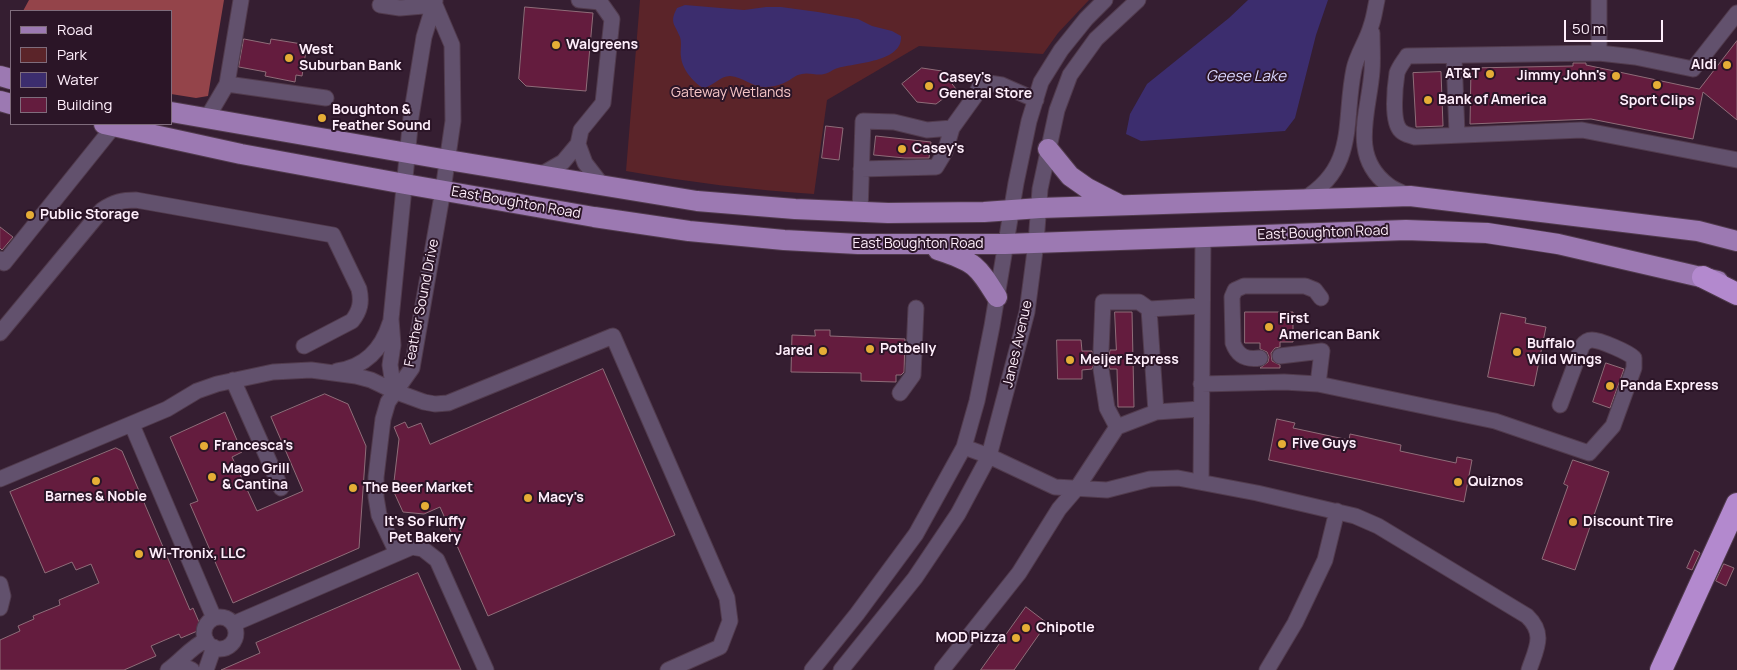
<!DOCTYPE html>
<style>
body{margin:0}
#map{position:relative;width:1737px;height:670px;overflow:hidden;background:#351e31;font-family:Manrope,sans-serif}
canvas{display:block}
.legend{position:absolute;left:10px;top:10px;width:162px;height:115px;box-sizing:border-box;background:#2b1527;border:1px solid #7f6c7c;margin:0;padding:6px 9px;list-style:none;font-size:15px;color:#feeefb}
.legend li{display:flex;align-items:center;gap:10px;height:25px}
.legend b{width:25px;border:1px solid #7f6c7c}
.scale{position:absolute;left:1564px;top:20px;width:99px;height:22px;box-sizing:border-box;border:2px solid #feeefb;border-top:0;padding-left:6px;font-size:15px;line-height:18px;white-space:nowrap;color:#feeefb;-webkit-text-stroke:4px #2b1527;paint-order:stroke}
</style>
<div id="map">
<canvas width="1737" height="670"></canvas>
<ul class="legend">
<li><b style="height:6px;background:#9c79b2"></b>Road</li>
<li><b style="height:14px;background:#5b2429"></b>Park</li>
<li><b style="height:14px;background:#3c2d6e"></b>Water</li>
<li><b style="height:14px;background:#641c3e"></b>Building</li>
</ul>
<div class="scale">50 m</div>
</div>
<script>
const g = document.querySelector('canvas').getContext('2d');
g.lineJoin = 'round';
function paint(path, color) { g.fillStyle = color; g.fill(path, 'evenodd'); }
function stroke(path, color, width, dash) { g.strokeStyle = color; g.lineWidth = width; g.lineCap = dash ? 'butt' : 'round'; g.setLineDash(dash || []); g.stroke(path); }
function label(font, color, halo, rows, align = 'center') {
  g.font = font + ' Manrope,sans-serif'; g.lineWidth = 4; g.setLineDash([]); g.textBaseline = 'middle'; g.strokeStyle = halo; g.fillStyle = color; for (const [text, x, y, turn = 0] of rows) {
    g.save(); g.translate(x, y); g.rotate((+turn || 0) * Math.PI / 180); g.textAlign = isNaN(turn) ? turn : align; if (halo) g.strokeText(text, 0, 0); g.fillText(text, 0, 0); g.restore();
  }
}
paint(new Path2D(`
 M640,0h449l-31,33 -15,21 -124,-8 -92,54 -13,94c-63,-4 -125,-12 -188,-23z`), '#5b2429');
paint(new Path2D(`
 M29,0h195l-16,96 -12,2 -25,-4v-83h-148z`), '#94444a');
paint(new Path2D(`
 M1248,0h80l-12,35 -21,83 -10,13 -144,10 -15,-7 4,-20 17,-30 82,-66z
 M685,5l59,5 22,-3h15l37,5 40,7 14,7 20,5 9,5c2,26 -46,27 -63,32 -5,1 -8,5 -14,6 -7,2 -15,-2 -22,0 -6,1 -9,4 -14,7 -5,3 -15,6 -22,6 -13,1 -22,-10 -36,-11 -10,0 -16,10 -27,12 -10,-6 -21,-19 -22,-31 -1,-6 1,-14 -1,-20 -5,-13 -11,-14 -3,-29z`), '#3c2d6e');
const building = new Path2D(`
 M525,7l68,6 -7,78 -60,-5 -7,-7z
 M244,39l26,5 1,-5 31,5 -1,6 5,1 -4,25 -6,-1 -1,7 -30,-6 1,-4 -27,-5z
 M1737,41v79l-34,-28 -10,47 -102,-20 -121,5 1,-56 102,-2v-3h13v2l113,24z
 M922,68l20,3 14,18 -20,15 -19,-2 -15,-18z
 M1441,72l2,54 -27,1 -3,-54z
 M826,126l17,2 -4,32 -17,-2z
 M876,136l55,6 -2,16h-24l-31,-3z
 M0,227l13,10 -11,13 -2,-2z
 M1115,312h17l2,95h-16l-1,-38h-7l-2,-6 -5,-3 6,-4 1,-6h6z
 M1245,312h48v30h-13v5l-5,1 -4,5 1,8 8,4v3h-20l8,-6 1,-5 -2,-5 -7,-3v-6h-15z
 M1501,313l25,5 -1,5 21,4 -12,59 -46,-9z
 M815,330h15v6l75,3 -1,33 -3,3h-5v7l-35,-1v-8l-70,-1 1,-37 23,1z
 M1057,340h24l1,11h10l1,5 6,4 -4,2 -3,7 -10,1v9h-24z
 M1606,363l18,6 -14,39 -17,-6z
 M603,369l72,166 -187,81 -48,-109 -16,7 -21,-2 -10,-22 6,-51 -5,-12 11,-5 3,6 13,-5 9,21z
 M325,394l23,10 18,42 -7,102 -126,55 -43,-99 8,-3 -28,-64 55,-25 17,40 -10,5 25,54 46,-20 -32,-74z
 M1277,419l18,4 -2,5 56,12 1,-6 51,11 -1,6 56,12 1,-6 15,3 -8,42 -195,-42z
 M116,448l6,3 68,159 3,-2 9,21 -21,9 -2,-4 -28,12 5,10 -32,14h-124v-30l20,-9 -2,-5 16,-7 -1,-3 27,-11 -1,-5 40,-17 -8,-19 -15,6 -4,-8 -27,11 -35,-81z
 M1573,460l36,12 -34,98 -33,-11 26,-73 -4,-2z
 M1695,550l5,3 -8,17 -5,-2z
 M1724,564l10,4 -8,18 -10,-5z
 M418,573l43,97h-240l39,-17 -4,-10z
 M1026,607l21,16 -33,47h-33z`);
paint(building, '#641c3e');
stroke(building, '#8f6d79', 1);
const minor = new Path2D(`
 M241,0l-14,84 99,14
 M1599,0v53l-192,3c-3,5 -8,11 -10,17 -2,13 -6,49 4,58 4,4 9,4 14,6l167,-7 155,30
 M380,5l20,3 35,-3
 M1372,33c0,13 1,26 0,38 -3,41 -23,85 16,114 6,5 14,7 21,11
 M1599,53l36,4 58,12 44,-56
 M1454,56l3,78
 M207,118l20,-34
 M578,144l3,-14 22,-27 9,-84 -12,-17 -21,-2
 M861,169l75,-2 9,-15 7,-24
 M542,174l21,-12 15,-18 7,19 17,22
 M1304,199c54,-33 39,-78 50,-130 3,-15 13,-28 17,-43 3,-8 4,-17 6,-26
 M860,212l3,-91 31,1 33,8 25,-2 23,-32 7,-14 20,3 34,15
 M0,259l4,4 110,-137
 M0,333l102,-123c12,-8 20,-10 34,-10l197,35 26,54c3,13 1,22 -7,32l-48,25
 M1101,351l2,-49h36l10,7
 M1280,356l42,-5 -4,33
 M1260,358c-13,2 -22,-1 -27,-15l-1,-46 3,-7 9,-4h61l10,4 6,8
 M1101,369l6,39 10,19
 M337,371c28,-4 45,-22 53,-48
 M233,380l48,108
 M1201,384l83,-2 34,2 177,37 94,32 24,-27 21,-58v-10c-6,-6 -34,-18 -42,-18 -5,0 -8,3 -10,6l-22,59
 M394,391l-4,-26 3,-20 -2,-26 20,-202 13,-80 11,-36
 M900,393l13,-18 3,-67
 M1201,409l-45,3 -7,-103 53,-3
 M132,425l82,193
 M964,447l25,9 66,31 52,3 43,-11 28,-1 79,15 98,23 23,10 149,90c19,18 9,33 2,54
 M0,479l167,-70 30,-18 20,-7 56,-12 38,-2 45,6 15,4 23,11 30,11 11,2 13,-1 165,-67 114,262 3,23 -10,26 -52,23
 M1201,482l2,-245
 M397,553l-18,-38 -3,-18v-20l7,-58 5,-17 24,-34 31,-178 10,-69 -1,-76 -17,-40
 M0,584l3,12 -3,12
 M204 633a16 16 0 1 1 32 0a16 16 0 1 1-32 0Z
 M233,624l179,-77 11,2 14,11 49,110
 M177,663l15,7
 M168,670c13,-9 23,-23 38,-30
 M206,670l8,-23
 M812,670l45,-56 59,-80 48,-87 13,-46 15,-75 24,-143 13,-62 12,-39 20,-32 25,-31 19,-19
 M841,670l74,-92 43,-64 31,-58 38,-144 9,-69 4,-54 17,-79 13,-35 26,-36 42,-39
 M942,670l77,-97 40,-64 18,-21 40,-61 39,-15
 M1267,670l28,-47 30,-63 12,-49`);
const major = new Path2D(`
 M0,76l11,3
 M0,101l11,3
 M171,112l277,48 249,41 98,8 93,4 96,-1 56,-4 370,-12 288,35 39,10
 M104,124l137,30 164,30 189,33 95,14 95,9 74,4h147l401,-14 81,3 71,11 160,37
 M1048,149l22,27 17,12 33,17
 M938,250c37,12 39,15 59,47`);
const highway = new Path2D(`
 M1703,277l34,17
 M1661,670l76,-166`);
stroke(minor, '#513b4d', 17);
stroke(major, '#513b4d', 22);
stroke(highway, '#513b4d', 24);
stroke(minor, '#62516d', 15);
stroke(major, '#9c79b2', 20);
stroke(highway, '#b389ce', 22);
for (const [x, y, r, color] of [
 [556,45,5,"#e5ad36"],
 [289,58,5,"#e5ad36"],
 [1727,65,5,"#e5ad36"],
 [1490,74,5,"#e5ad36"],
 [1616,76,5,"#e5ad36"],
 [1657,85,5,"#e5ad36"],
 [929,86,5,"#e5ad36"],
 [1428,100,5,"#e5ad36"],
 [322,118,5,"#e5ad36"],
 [902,149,5,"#e5ad36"],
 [30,215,5,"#e5ad36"],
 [1269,327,5,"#e5ad36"],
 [870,349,5,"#e5ad36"],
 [823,351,5,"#e5ad36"],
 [1517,352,5,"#e5ad36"],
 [1070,360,5,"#e5ad36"],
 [1610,386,5,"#e5ad36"],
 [1282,444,5,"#e5ad36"],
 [204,446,5,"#e5ad36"],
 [212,477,5,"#e5ad36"],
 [96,481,5,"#e5ad36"],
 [1458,482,5,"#e5ad36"],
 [353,488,5,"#e5ad36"],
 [528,498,5,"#e5ad36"],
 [425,506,5,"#e5ad36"],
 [1573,522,5,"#e5ad36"],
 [139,554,5,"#e5ad36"],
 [1026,628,5,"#e5ad36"],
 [1016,638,5,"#e5ad36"]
]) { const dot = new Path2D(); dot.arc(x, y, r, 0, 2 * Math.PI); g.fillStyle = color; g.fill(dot); stroke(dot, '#2b1527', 2); }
label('bold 14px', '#feeefb', '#2b1527', [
 ["Walgreens",566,45],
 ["West",299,50],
 ["Suburban Bank",299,66],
 ["Aldi",1717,65,"right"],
 ["AT&T",1480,74,"right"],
 ["Jimmy John's",1606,76,"right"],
 ["Casey's",939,78],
 ["General Store",939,94],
 ["Bank of America",1438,100],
 ["Sport Clips",1657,101,"center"],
 ["Boughton &",332,110],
 ["Feather Sound",332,126],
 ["Casey's",912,149],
 ["Public Storage",40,215],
 ["First",1279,319],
 ["American Bank",1279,335],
 ["Buffalo",1527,344],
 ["Wild Wings",1527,360],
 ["Potbelly",880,349],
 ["Jared",813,351,"right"],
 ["Meijer Express",1080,360],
 ["Panda Express",1620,386],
 ["Five Guys",1292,444],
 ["Francesca's",214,446],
 ["Mago Grill",222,469],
 ["& Cantina",222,485],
 ["Quiznos",1468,482],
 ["The Beer Market",363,488],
 ["Barnes & Noble",96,497,"center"],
 ["Macy's",538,498],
 ["It's So Fluffy",425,522,"center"],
 ["Pet Bakery",425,538,"center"],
 ["Discount Tire",1583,522],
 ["Wi-Tronix, LLC",149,554],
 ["Chipotle",1036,628],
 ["MOD Pizza",1006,638,"right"]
], 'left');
label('14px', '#f6c5c6', '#2b1527', [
 ["Gateway Wetlands",731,93]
]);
label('14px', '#feeefb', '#2b1527', [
 ["East Boughton Road",516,203,10],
 ["East Boughton Road",1323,233,-2],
 ["East Boughton Road",918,244],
 ["Feather Sound Drive",422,303,-79],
 ["Janes Avenue",1018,344,-77]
]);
label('italic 15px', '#d9d5fd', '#2b1527', [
 ["Geese Lake",1246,77]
]);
</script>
